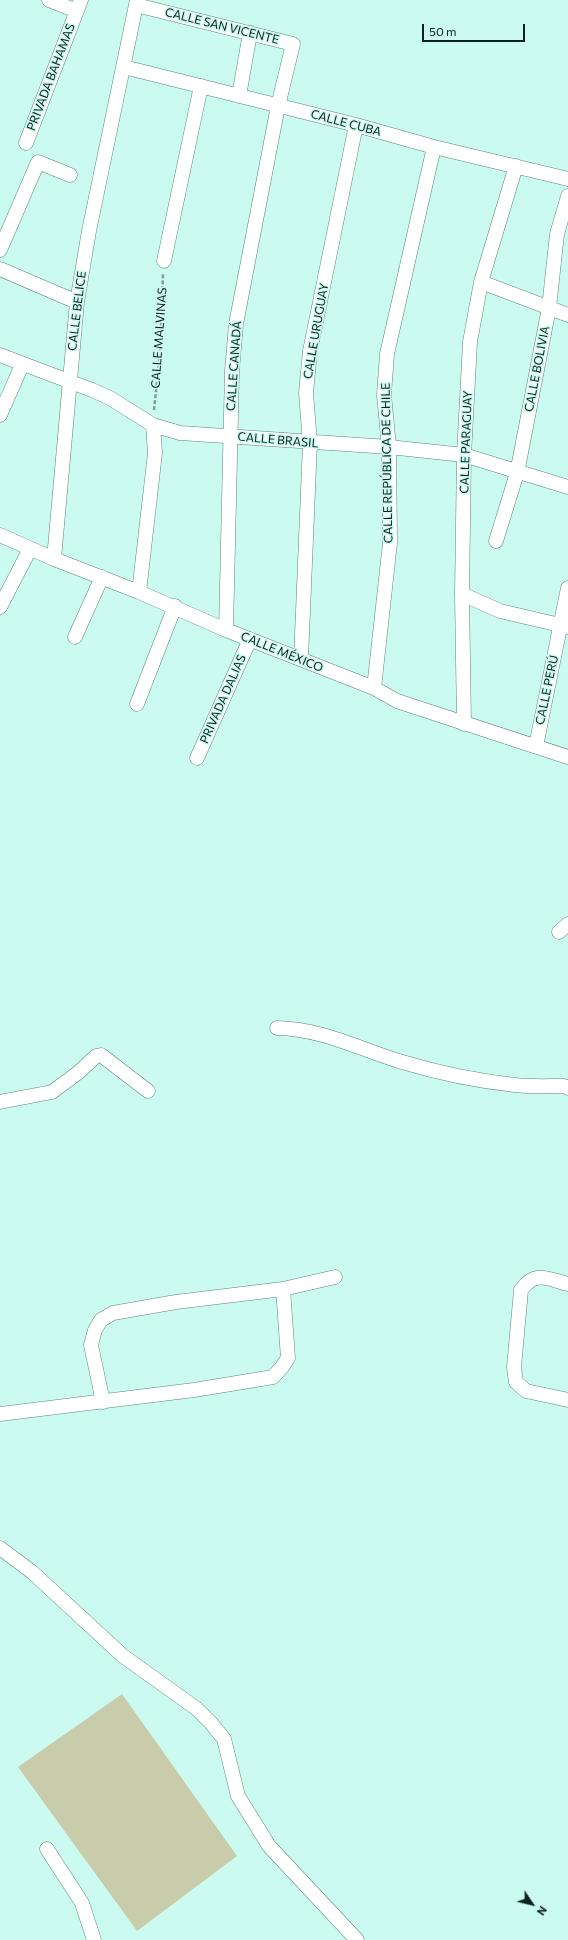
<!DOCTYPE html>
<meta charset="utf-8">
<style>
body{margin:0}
#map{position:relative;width:568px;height:1940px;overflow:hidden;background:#cbfaf1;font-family:Commissioner,sans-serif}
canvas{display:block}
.north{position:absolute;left:512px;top:1884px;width:40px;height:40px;-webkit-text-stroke:3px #cbfaf1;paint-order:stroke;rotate:125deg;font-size:11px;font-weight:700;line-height:16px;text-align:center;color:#0f211e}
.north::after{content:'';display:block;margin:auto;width:14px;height:18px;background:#0f211e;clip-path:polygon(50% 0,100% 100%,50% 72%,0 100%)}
.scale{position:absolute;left:422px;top:24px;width:103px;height:18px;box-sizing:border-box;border:2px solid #0f211e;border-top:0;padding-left:5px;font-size:12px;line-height:14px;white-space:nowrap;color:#0f211e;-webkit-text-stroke:3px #cbfaf1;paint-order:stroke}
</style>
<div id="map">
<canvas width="568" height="1940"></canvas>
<div class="north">N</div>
<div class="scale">50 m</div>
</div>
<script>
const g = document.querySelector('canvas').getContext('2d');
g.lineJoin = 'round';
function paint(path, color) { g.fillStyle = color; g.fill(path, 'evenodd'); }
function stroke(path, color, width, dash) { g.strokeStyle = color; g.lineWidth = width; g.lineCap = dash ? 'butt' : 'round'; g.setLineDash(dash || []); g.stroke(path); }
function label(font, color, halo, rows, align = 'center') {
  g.font = font + ' Commissioner,sans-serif'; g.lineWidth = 3; g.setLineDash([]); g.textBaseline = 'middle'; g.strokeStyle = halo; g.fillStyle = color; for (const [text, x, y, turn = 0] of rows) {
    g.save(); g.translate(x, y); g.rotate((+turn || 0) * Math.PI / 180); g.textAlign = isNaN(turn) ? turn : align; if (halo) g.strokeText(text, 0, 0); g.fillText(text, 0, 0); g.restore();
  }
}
paint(new Path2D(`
 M122,1694l115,162 -100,75 -119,-164z`), '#c8ccaa');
const minor = new Path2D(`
 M49,0l28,11
 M136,5l157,39 -15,62 -42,218 -4,47 -6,259
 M124,67l232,58 78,22 134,32
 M239,96l11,-63
 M26,143l55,-143
 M0,250l38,-88 32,13
 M164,261l37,-175
 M0,269l77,33
 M481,282l87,33
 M0,355l92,35 18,8 43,27 27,8 209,14 75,8 104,32
 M0,415l22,-50
 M0,535l54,24 85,33 87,38 148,58 23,13 171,56
 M496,541l21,-68 32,-165 8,-74 11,-38
 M54,559l23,-257 12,-71 48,-231
 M139,592l16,-139 -2,-28
 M462,594l38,17 68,16
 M0,607l30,-58
 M75,637l27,-60
 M301,659l9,-216 -4,-50 4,-42 46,-226
 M374,688l16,-145 -1,-96 -5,-52 3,-41 47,-207
 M137,704l38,-98
 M464,724l-2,-130 2,-139 6,-113 11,-60 35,-116
 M536,746l32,-158
 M197,758l53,-119
 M559,932l9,-8
 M277,1028c46,1 82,21 125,34 37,11 75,19 113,23 16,2 33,1 49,1l4,2
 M0,1102l52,-10 27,-20 17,-16 5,-1 47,36
 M568,1284c-20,-5 -33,-14 -47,6l-7,77 2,15 10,9 42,9
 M103,1402l-12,-57 4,-15 6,-10 12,-7 63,-11 107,-13 52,-12
 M0,1414l194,-24 79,-13 9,-10 6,-9 -5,-69
 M0,1548l32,24 91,84 74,53 14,14 13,16 14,57 31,50 88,94
 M47,1849l35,54 12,37`);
stroke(minor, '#59857d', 15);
stroke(new Path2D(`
 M154,410l6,-56 3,-80`), '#7d9f99', 2.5, [4, 2]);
stroke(minor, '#fff', 14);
label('12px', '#0f211e', '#cbfaf1', [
 ["CALLE SAN VICENTE",222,26,14],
 ["PRIVADA BAHAMAS",51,77,-69],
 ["CALLE CUBA",346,123,15],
 ["CALLE BELICE",77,311,-83],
 ["CALLE URUGUAY",316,331,-80],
 ["CALLE MALVINAS",159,338,-86],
 ["CALLE CANADÁ",234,366,-86],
 ["CALLE BOLIVIA",537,369,-79],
 ["CALLE BRASIL",278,440,5],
 ["CALLE PARAGUAY",466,442,-88],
 ["CALLE REPÚBLICA DE CHILE",387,463,-91],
 ["CALLE MÉXICO",282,652,22],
 ["CALLE PERÚ",547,690,-78],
 ["PRIVADA DALIAS",223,699,-66]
]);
</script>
